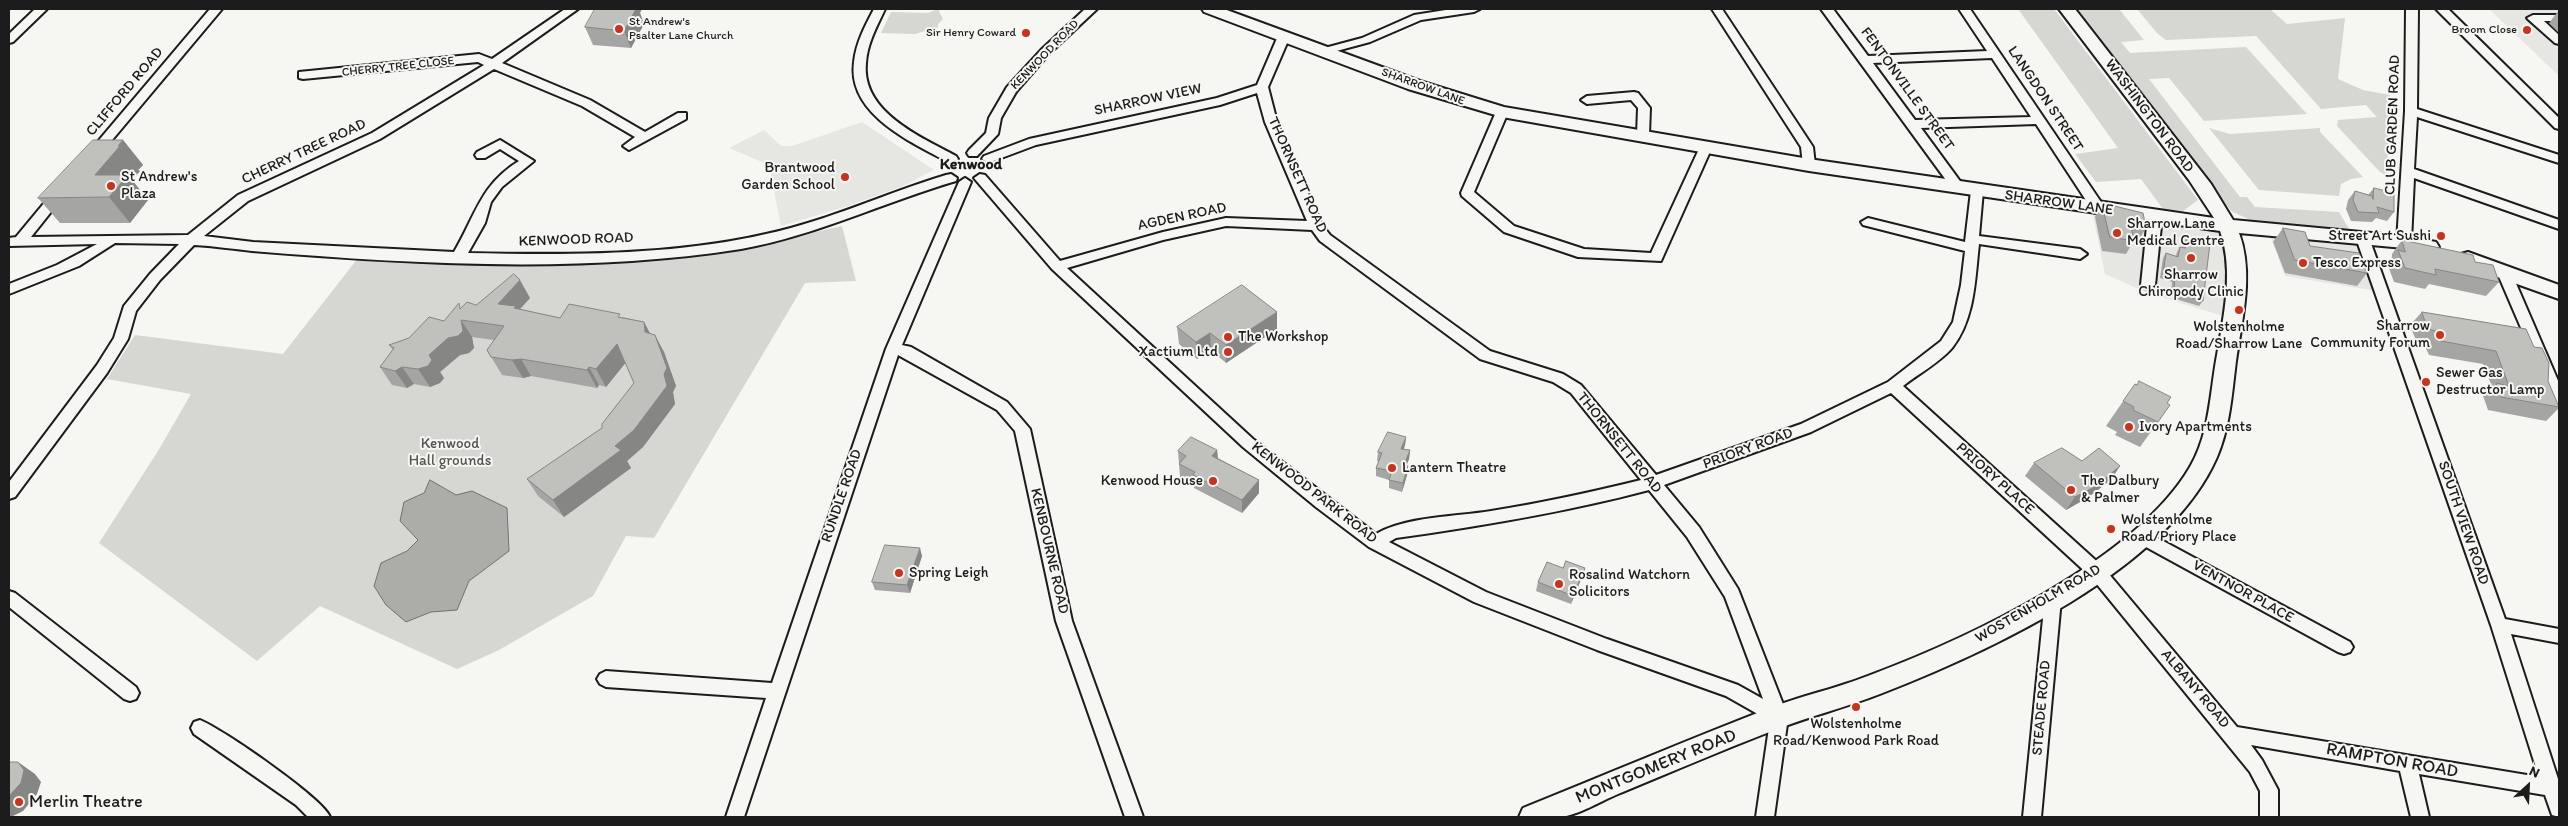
<!DOCTYPE html>
<style>
body{margin:0}
#map{position:relative;width:2568px;height:826px;overflow:hidden;background:#f6f6f2;font-family:Itim,sans-serif}
canvas{display:block}
.frame{position:absolute;inset:0;border:10px solid #1c1c1c;pointer-events:none}
.north{position:absolute;left:2503px;top:761px;width:50px;height:50px;-webkit-text-stroke:4px #f6f6f2;paint-order:stroke;rotate:25deg;font-size:14px;font-weight:700;line-height:20px;text-align:center;color:#1c1c1c}
.north::after{content:'';display:block;margin:auto;width:18px;height:22px;background:#1c1c1c;clip-path:polygon(50% 0,100% 100%,50% 72%,0 100%)}
</style>
<div id="map">
<canvas width="2568" height="826"></canvas>
<div class="frame"></div>
<div class="north">N</div>
</div>
<script>
const g = document.querySelector('canvas').getContext('2d');
g.lineJoin = 'round';
function paint(path, color) { g.fillStyle = color; g.fill(path, 'evenodd'); }
function stroke(path, color, width, dash) { g.strokeStyle = color; g.lineWidth = width; g.lineCap = dash ? 'butt' : 'round'; g.setLineDash(dash || []); g.stroke(path); }
function label(font, color, halo, rows, align = 'center') {
  g.font = font + ' Itim,sans-serif'; g.lineWidth = 4; g.setLineDash([]); g.textBaseline = 'middle'; g.strokeStyle = halo; g.fillStyle = color; for (const [text, x, y, turn = 0] of rows) {
    g.save(); g.translate(x, y); g.rotate((+turn || 0) * Math.PI / 180); g.textAlign = isNaN(turn) ? turn : align; if (halo) g.strokeText(text, 0, 0); g.fillText(text, 0, 0); g.restore();
  }
}
paint(new Path2D(`
 M2489,9h70v67z
 M862,122l72,48 -31,16 -55,20 -67,20 -12,-61 -40,-17 35,-18 17,16h11z
 M2092,211l122,20 6,4 5,5 4,16 -3,61 -81,-25 -40,-18z
 M2270,235l80,7 14,7 12,42 -91,-15z`), '#e6e6e2');
paint(new Path2D(`
 M938,9l5,10 -5,5v3l-23,7 -34,-1 10,-21 37,1z
 M2018,9h36l144,191 -15,11 -20,-2 -22,-30 -45,3 -21,-28 43,-6z
 M2076,9h43l25,31 -23,2 9,11 116,-6 61,67 -103,7 -35,-43 -20,1 91,118h7l8,10 84,5 10,17 -99,-9 -19,-9z
 M2137,9h133l17,15 58,-6 -7,61 25,11 27,5 -3,81 -7,-4 -43,-46 1,-6 39,-3 -11,-12 -45,4 -65,-73 -90,4 -9,-7z
 M2209,128l21,6 90,-6v4l43,45 -12,2 -10,5 -2,12 -80,-6z
 M842,226l14,55 -51,2 -151,255 -28,-2 -33,60 -94,54 -42,19 -137,-63 -63,55 -158,-118 59,-92 33,-57 -84,-15 28,-44 148,19 75,-96 187,6 200,-16z`), '#d6d6d2');
const water = new Path2D(`
 M430,480l26,15 16,-4 35,17 2,43 -40,30 -12,29 -26,2 -25,10 -20,-17 -12,-19 7,-23 26,-12 11,-11 -18,-19 4,-19 20,-9z`);
paint(water, '#acaca9');
stroke(water, '#727271', 1);
const street = new Path2D(`
 M35,9h12l-34,33 -4,1v-9z
 M210,9h12l-125,149h-8l-2,-3 2,-3z
 M565,9h13l-76,54 88,37 55,32 33,-19h8v6l-57,31 -6,-4 12,-9 -53,-31 -88,-37 -114,70 -132,62 -44,35 49,6 201,10c22,-37 26,-67 65,-91l-19,-12 -15,9h-8l-2,-3 2,-3 23,-12 34,21 -32,26 -11,15 -6,21 -17,30c98,2 202,3 298,-19 62,-13 120,-41 180,-59l5,-1 6,4 -1,3c-72,21 -141,55 -215,68 -159,25 -329,15 -489,2 -19,-2 -38,-5 -58,-6l-34,35 -24,31 -8,28 -21,34 -92,124 -6,2v-17l88,-117 17,-27 10,-32 26,-32 29,-30 -64,-1 -36,23 -70,28v-10l48,-19 40,-21 -88,2v-8l7,-1 39,-47 5,-1 6,4 -35,44 157,-2 50,-40 134,-62 112,-68 -6,-3 -175,17 -4,-1v-6l180,-18 13,5z
 M874,9h11c-8,17 -18,35 -19,54 -5,49 55,74 90,93l2,3 -2,3h-8c-37,-20 -101,-48 -94,-100 2,-19 11,-36 20,-53z
 M1085,9h12l-48,45 -33,38 -15,26 -3,16 -21,22h-8l-2,-3 2,-3 17,-17 3,-15 18,-31 34,-37z
 M1452,9h28l-6,3 -53,8 -51,22 -41,11 -4,1 -6,-3 2,-2 41,-11 52,-23z
 M1712,9h10l91,138 2,18 -2,3 -4,1 -6,-4 -2,-18z
 M1821,9h12l35,47 119,-5 -28,-42h11l135,199 -2,3h-10l-57,-87 -115,4 44,60 -1,3h-10zM1992,58l39,59 -116,3 -42,-57z
 M2406,9h12l-1,100 142,46v8l-142,-46 -3,52 145,51v9l-145,-51 -3,64 -7,5 -5,-2 -2,-3 8,-131z
 M2436,9h12l111,109v11l-4,-1z
 M2533,15h26v6h-15l15,14v9l-4,-1 -26,-23 -2,-2z
 M1284,33l6,3 -22,51 9,35 45,103 8,10 160,116 73,23 18,11 75,90 145,-51 87,-42 53,-41 12,-19 8,-37 4,-34 -102,-26 -2,-3 7,-4 97,24 6,-51 6,-4 5,1 1,3 -4,45 101,13 7,5 -7,5 -101,-15c-4,35 -4,75 -27,104 -13,15 -34,26 -49,38l200,181 134,160 302,50 -48,-152 -135,-387 2,-3h10l137,384 54,10v14l-48,-9 48,148v35l-7,-2 -7,-20 -126,-21 10,43h-18l-11,-46 -149,-26 11,15 16,30v27h-18v-26l-10,-19 -159,-195 -200,-184 -80,39 -147,53 35,42 39,62 50,128 -14,100h-18l14,-96 -44,-25 -129,-46 -123,-48 -105,-55 -53,-40 -73,-60 -191,-178 -78,-91 6,-4 5,1 75,86 103,-29 63,-14 81,3 -42,-99 -8,-29 -37,12 -184,40 -48,18 -6,-4 2,-3 45,-17 188,-41 40,-13 21,-49zM1226,226l86,4 8,11 160,118 73,23 18,11 70,87c-49,12 -99,23 -150,31 -35,6 -84,5 -115,23l-123,-95 -186,-171 96,-28zM1649,490l38,47 38,60 38,102 -25,-14 -131,-46 -121,-47 -97,-50 7,-4c86,-12 170,-26 253,-48z
 M1634,92l4,1 12,15 -1,27 -6,4 -6,-4 1,-27 -7,-8 -44,4 -6,-4 6,-4z
 M1502,108l6,4 -34,80 40,34 70,23 67,4 49,-106 6,-4 4,1 2,3 -51,114 -83,-4 -74,-25 -42,-36 -1,-3 35,-81z
 M965,178l6,4 -69,163 9,2 96,55 23,27 42,192 71,196h-18l-69,-196 -41,-190 -18,-21 -99,-55 -154,462h-18l40,-119 -160,-11 -6,-3 -3,-5 3,-5 6,-3 166,12 114,-334 73,-167z
 M2155,212l7,4 -7,69 -7,5 -7,-5 7,-69z
 M2504,267l7,5 48,111v22l-5,-1 -2,-4 -55,-128z
 M2141,529l209,113 3,5 -3,5 -6,2 -6,-2 -203,-111 -2,-5 2,-5z
 M9,591l6,2 121,94 3,6 -3,6 -6,2 -6,-2 -115,-92z
 M2053,592l6,2 2,5 -20,218h-18l22,-218 2,-5z
 M200,720c21,8 124,79 130,97h-22l-12,-12 -102,-71 -3,-6 3,-6z`);
const secondary = new Path2D(`
 M1202,9h22l196,72 84,26 305,52 405,59 -25,-38 -130,-171h16l136,175 22,36 171,16 32,6 3,5 -3,5 -7,1 -25,-5 -165,-15c15,40 3,87 -3,128 -4,32 -6,66 -19,96 -49,113 -229,195 -337,237 -36,14 -73,23 -108,37 -52,20 -103,42 -154,63 -17,7 -39,21 -58,23 -13,2 -28,0 -41,0l4,-9c82,-33 164,-68 247,-100 31,-12 64,-19 95,-31 100,-37 270,-116 325,-210 20,-34 20,-75 27,-112 7,-40 17,-85 3,-124l-411,-60 -307,-54 -94,-28 -204,-77z
 M2468,252l91,33v14l-98,-35 -3,-5 3,-5z`);
stroke(street, '#1c1c1c', 4);
stroke(secondary, '#1c1c1c', 4);
paint(street, '#f6f6f2');
paint(secondary, '#f6f6f2');
paint(new Path2D(`
 M2559,10v23l-10,-10z
 M640,13l4,11 -13,24 -38,-3 -8,-18z
 M123,140l20,25 -5,5 2,1 -8,9 16,20 -18,23h-70l-22,-25z
 M2374,188l20,24 -7,9 -11,-3 -4,4 -21,-1 -5,-12 2,-9 7,-9 13,4z
 M2102,203l44,25 -8,13 -4,-1 -8,14 -24,-3 -7,-34z
 M2283,228l27,18 57,27 -10,13 -72,-13 -12,-31z
 M2187,237l16,64 -4,5 -23,-7 1,-4 -6,-1 1,-12 -12,-4 3,-20 3,-5 10,3 1,-4 3,-5 3,1 1,-7z
 M2402,240l73,22 24,20 -13,14 -57,-12 -4,5 -31,-7 -7,-19 5,-6v-3z
 M530,298l-10,11 40,9 62,-1 22,5 6,12 14,18 12,34 -3,6 2,12 -32,43 -16,14 4,7 -67,49 -26,-21 -11,-17 75,-51 32,-45 -8,-21 -20,25 -7,-2 -2,3 -66,-12 -8,2 -21,-3 -15,-25 7,-10 -22,-3 2,11 -5,5 -9,2 -20,17 4,6 -4,5 -10,4 -16,-3 -7,4 -15,-3 -12,-18 13,-17 -4,-5 20,-7 35,-17 17,-13z
 M2422,312l104,17 33,79 -13,13 -58,-11 -5,-14 9,-9 -9,-23 -54,-9 -5,-11 -7,-1 -7,-18z
 M1177,327l100,2 -51,34 -15,-13 -14,9 -18,-15z
 M2135,384l32,19 -9,19 -18,25 -25,-12 2,-3 -11,-6z
 M1406,437l-1,8 -1,4 6,1 -1,9 -3,7h2l-1,9 -5,17 -13,-4v-8l-13,-4v-8l3,-6 -2,-1 1,-9z
 M1217,450l1,8 41,22v13l-17,20 -48,-25v-4l-14,-7 -2,-26z
 M2034,463l77,17 -24,18 -21,12 -41,-34z
 M922,556l-12,37 -35,-3 -3,-8z
 M1563,568h22l-3,9 -11,27 -35,-13 2,-9z`), '#a5a5a3');
paint(new Path2D(`
 M630,9h12l-2,4 4,11 -13,24 -7,-17z
 M123,140l20,25 -5,5 2,1 -8,9 16,20 -18,23 -21,-26 -14,-22z
 M520,280l10,18 -11,12 -21,-6z
 M1277,312v17l-51,34v-18z
 M461,320l11,17 2,11 -5,5 -9,2 -20,17 4,6 -4,5 -10,4 -12,-18 11,-14z
 M644,322l9,17 -8,-7z
 M1210,333l1,17 -14,9 -1,-17z
 M655,335l9,17 12,34 -3,6 2,12 -32,43 -16,14 4,7 -67,49 -11,-17 62,-54 49,-72z
 M617,344l10,17 -21,26 -10,-18z
 M521,359l10,17 -8,2 -11,-18z
 M402,367l12,17 -7,4 -12,-17z
 M589,367l10,18 -2,3 -10,-18z
 M1406,437l-1,8 -5,13 1,-9z
 M1217,450l1,13 -6,-7z
 M1410,450l-1,9 -6,15 1,-9z
 M1408,466l-1,9 -5,17 1,-9z
 M2120,466l-9,14 -24,18 -21,12 9,-13z
 M1259,480v13l-17,20v-13z
 M920,548l2,8 -12,37 -3,-8z
 M1585,568l-3,9 -11,27 2,-8z
 M18,762l17,12 6,8 -4,12 -14,17 -12,6h-2v-21z`), '#868684');
const building = new Path2D(`
 M595,9h41l-12,22 -39,-4z
 M93,140h30l-5,6h2l-25,29h33l-19,22 -71,1z
 M2374,188l20,5v19l-17,-5 2,6 -21,-1 -5,-12 2,-9 17,5 1,3z
 M2102,203l41,10 3,15 -15,-3 3,16 -24,-4z
 M2283,228l22,4 5,14 49,7 8,20 -72,-13z
 M2187,237l23,6 -7,58 -23,-7v-3l-6,-2 1,-12 -12,-3 3,-21 12,4 2,-10 5,1z
 M2402,240l71,15 2,7 18,3 6,17 -64,-13 1,6 -31,-7 -7,-18 7,2z
 M514,274l6,6 -22,24 18,2 -2,2 46,10 9,-14 51,10 -2,3 26,5 1,10 10,3 12,33 -3,6 3,12 -33,44 -19,16 6,4 -68,50 -26,-21 75,-51v-4l32,-41 -17,-39 -21,25 -7,-2 -2,3 -66,-11 -9,1 -21,-3 -4,-7 17,-24 -43,-6 2,11 -5,5 -10,2 -19,17 3,5 -4,6 -10,3 -16,-2 -7,4 -15,-4 14,-19 -5,-3 20,-7 20,-21 15,4 15,-18 1,6 7,-7 9,3z
 M1242,285l35,27 -51,33 -16,-12 -14,9 -19,-15z
 M2422,312l104,17 8,18 8,1 7,15 -1,18 11,26 -58,-10 -5,-14 13,3 -13,-35 -55,-10 -5,-10 -8,-2z
 M2139,381l32,16 -4,6 3,2 -12,17 -25,-12 1,-3 -11,-6 12,-17 2,1z
 M1388,432l18,5 -5,12 9,1 -6,15 4,1 -5,17 -14,-3 3,-9 -16,-3 6,-15 -4,-1z
 M1191,437l26,13 -5,6 47,24 -17,20 -49,-25 2,-3 -16,-8 7,-8 -8,-5z
 M2062,448l20,13 17,-13 21,18 -24,20 -21,11 -41,-34z
 M885,545l35,3 -13,37 -35,-3z
 M1566,561l19,7 -12,28 -35,-14 9,-20 16,6z
 M9,762h9l6,8 -3,13 -12,13z`);
paint(building, '#c0c0bd');
stroke(building, '#868684', 1);
for (const [x, y, r, color] of [
 [619,29,5,"#c8321e"],
 [2527,30,5,"#c8321e"],
 [1026,33,5,"#c8321e"],
 [845,177,5,"#c8321e"],
 [111,186,5,"#c8321e"],
 [2117,233,5,"#c8321e"],
 [2441,236,5,"#c8321e"],
 [2191,258,5,"#c8321e"],
 [2303,263,5,"#c8321e"],
 [2239,310,5,"#c8321e"],
 [2440,335,5,"#c8321e"],
 [1228,337,5,"#c8321e"],
 [1228,352,5,"#c8321e"],
 [2426,382,5,"#c8321e"],
 [2129,427,5,"#c8321e"],
 [1392,468,5,"#c8321e"],
 [1213,481,5,"#c8321e"],
 [2071,490,5,"#c8321e"],
 [2111,529,5,"#c8321e"],
 [899,573,5,"#c8321e"],
 [1559,584,5,"#c8321e"],
 [1856,707,5,"#c8321e"],
 [19,802,5,"#c8321e"]
]) { const dot = new Path2D(); dot.arc(x, y, r, 0, 2 * Math.PI); g.fillStyle = color; g.fill(dot); stroke(dot, '#f6f6f2', 2); }
label('12px', '#1c1c1c', '#f6f6f2', [
 ["St Andrew's",629,22,"left"],
 ["Psalter Lane Church",629,36,"left"],
 ["Broom Close",2517,30],
 ["Sir Henry Coward",1016,33]
], 'right');
label('12px', '#1c1c1c', '#f6f6f2', [
 ["KENWOOD ROAD",1045,55,-46],
 ["CHERRY TREE CLOSE",398,67,-6],
 ["SHARROW LANE",1423,87,20]
]);
label('15px', '#1c1c1c', '#f6f6f2', [
 ["FENTONVILLE STREET",1907,89,54],
 ["CLIFFORD ROAD",125,92,-50],
 ["LANGDON STREET",2045,99,56],
 ["SHARROW VIEW",1148,100,-12],
 ["WASHINGTON ROAD",2149,116,53],
 ["CLUB GARDEN ROAD",2393,125,-88],
 ["CHERRY TREE ROAD",304,152,-25],
 ["THORNSETT ROAD",1297,175,66],
 ["SHARROW LANE",2059,203,8],
 ["AGDEN ROAD",1182,217,-12],
 ["KENWOOD ROAD",576,240,-2],
 ["THORNSETT ROAD",1619,443,51],
 ["PRIORY ROAD",1748,449,-20],
 ["PRIORY PLACE",1995,479,42],
 ["KENWOOD PARK ROAD",1314,493,38],
 ["RUNDLE ROAD",842,496,-71],
 ["SOUTH VIEW ROAD",2463,523,71],
 ["KENBOURNE ROAD",1049,551,77],
 ["VENTNOR PLACE",2243,592,29],
 ["WOSTENHOLM ROAD",2038,604,-30],
 ["ALBANY ROAD",2195,689,50],
 ["STEADE ROAD",2042,708,-85]
]);
label('15px', '#1c1c1c', '#f6f6f2', [
 ["Brantwood",835,168,"right"],
 ["Garden School",835,185,"right"],
 ["St Andrew's",121,177],
 ["Plaza",121,194],
 ["Sharrow Lane",2127,224],
 ["Medical Centre",2127,241],
 ["Street Art Sushi",2431,236,"right"],
 ["Tesco Express",2313,263],
 ["Sharrow",2191,275,"center"],
 ["Chiropody Clinic",2191,292,"center"],
 ["Sharrow",2430,326,"right"],
 ["Community Forum",2430,343,"right"],
 ["Wolstenholme",2239,327,"center"],
 ["Road/Sharrow Lane",2239,344,"center"],
 ["The Workshop",1238,337],
 ["Xactium Ltd",1218,352,"right"],
 ["Sewer Gas",2436,373],
 ["Destructor Lamp",2436,390],
 ["Ivory Apartments",2139,427],
 ["Lantern Theatre",1402,468],
 ["Kenwood House",1203,481,"right"],
 ["The Dalbury",2081,481],
 ["& Palmer",2081,498],
 ["Wolstenholme",2121,520],
 ["Road/Priory Place",2121,537],
 ["Spring Leigh",909,573],
 ["Rosalind Watchorn",1569,575],
 ["Solicitors",1569,592],
 ["Wolstenholme",1856,724,"center"],
 ["Road/Kenwood Park Road",1856,741,"center"]
], 'left');
label('15px', '#545453', '#f6f6f2', [
 ["Kenwood",450,444],
 ["Hall grounds",450,461]
]);
label('bold 16px', '#1c1c1c', '#f6f6f2', [
 ["Kenwood",971,165]
]);
label('18px', '#1c1c1c', '#f6f6f2', [
 ["RAMPTON ROAD",2392,761,10],
 ["MONTGOMERY ROAD",1656,767,-22]
]);
label('18px', '#1c1c1c', '#f6f6f2', [
 ["Merlin Theatre",29,802]
], 'left');
</script>
